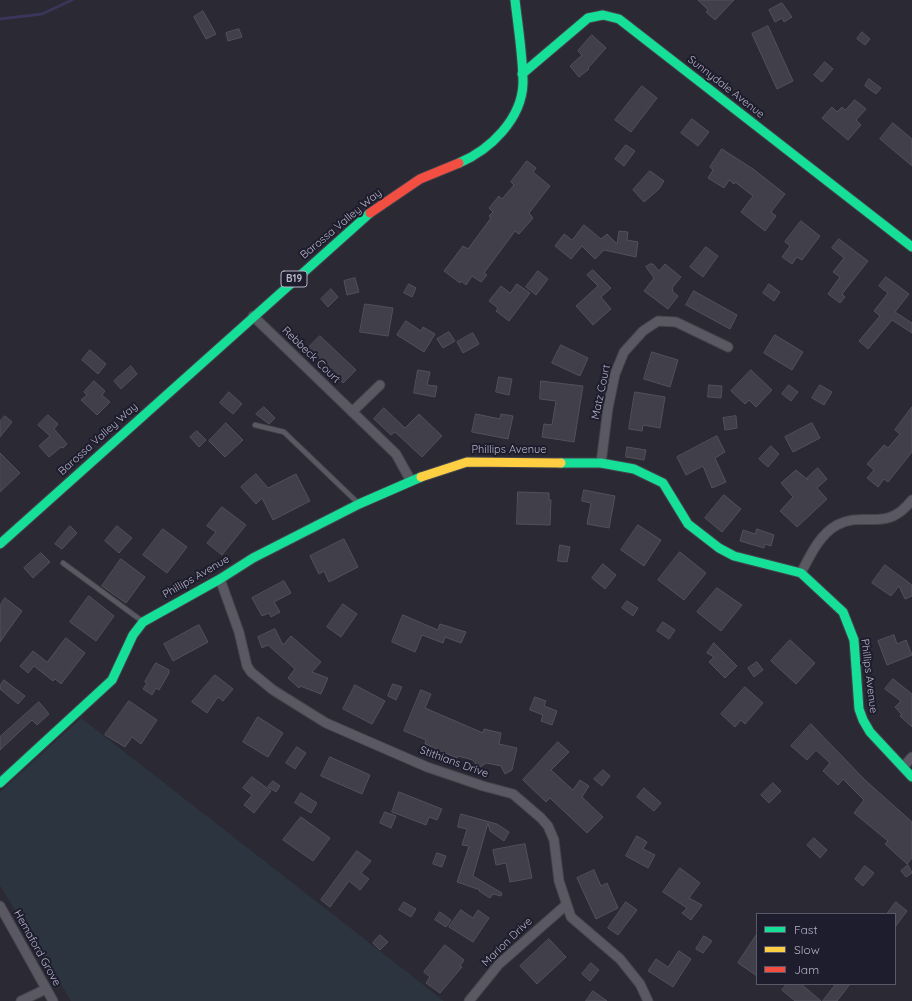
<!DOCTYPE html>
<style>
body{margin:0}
#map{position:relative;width:912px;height:1001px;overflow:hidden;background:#2a2934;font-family:Quicksand,sans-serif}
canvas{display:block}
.legend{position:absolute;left:756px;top:913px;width:140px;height:72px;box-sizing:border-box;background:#1e1d2e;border:1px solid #5a596a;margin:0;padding:5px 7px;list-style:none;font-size:12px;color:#b5b3c5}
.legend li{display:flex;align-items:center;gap:8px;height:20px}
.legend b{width:20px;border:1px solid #5a596a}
</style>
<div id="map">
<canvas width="912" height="1001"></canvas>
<ul class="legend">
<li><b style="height:5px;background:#16e098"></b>Fast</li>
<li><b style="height:5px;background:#ffcf43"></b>Slow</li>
<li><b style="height:5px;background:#f24e42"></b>Jam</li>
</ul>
</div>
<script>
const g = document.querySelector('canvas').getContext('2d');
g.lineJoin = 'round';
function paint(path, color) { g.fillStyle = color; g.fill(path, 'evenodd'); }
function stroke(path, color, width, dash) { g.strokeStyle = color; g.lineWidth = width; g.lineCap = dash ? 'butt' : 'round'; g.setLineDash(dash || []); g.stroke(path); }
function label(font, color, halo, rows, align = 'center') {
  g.font = font + ' Quicksand,sans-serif'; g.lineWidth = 4; g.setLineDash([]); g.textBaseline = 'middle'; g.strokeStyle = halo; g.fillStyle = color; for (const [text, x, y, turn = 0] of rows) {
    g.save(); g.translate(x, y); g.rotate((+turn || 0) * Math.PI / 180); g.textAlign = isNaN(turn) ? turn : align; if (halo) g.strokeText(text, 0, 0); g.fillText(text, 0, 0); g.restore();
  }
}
paint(new Path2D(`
 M81,718l363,283h-373l-71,-115v-94z`), '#2c343f');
stroke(new Path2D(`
 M0,19l42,-5 30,-14`), '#393659', 3);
const building = new Path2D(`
 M698,0h36l-19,20 -9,-8 2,-2z
 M782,3l10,14 -8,5 -2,-4 -7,4 -6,-12z
 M203,11l13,23 -10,5 -12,-22z
 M768,26l25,55 -16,8 -25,-55z
 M239,29l3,8 -14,4 -2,-8z
 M862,32l8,7 -5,6 -8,-6z
 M592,35l14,13 -18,20 1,1 -10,8 -9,-11 12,-11 -4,-4z
 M825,62l8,7 -11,13 -8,-7z
 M869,79l12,9 -5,6 -11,-8z
 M642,86l15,12 -26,34 -16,-12z
 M855,100l11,9 -10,11 5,5 -13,15 -26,-22 10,-11 5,5 5,-5 3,3z
 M692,119l17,13 -11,14 -17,-13z
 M893,123l19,16v27l-32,-27z
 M626,145l9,6 -11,15 -9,-7z
 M722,149l31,20 32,25 -14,18 5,4 -11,15 -24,-19 12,-16 -18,-14 -1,2 -5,-4 -5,8 -16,-10 5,-8 -3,-3z
 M527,161l9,7 -3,4 17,14 -21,27 4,5 -14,16 -4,-3 -31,42 3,2 -6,7 -9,-6 -6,9 -5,-4 -1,2 -16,-12 19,-25 5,3 23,-31 -2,-2 4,-4 -4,-4 10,-12 3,3 12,-14 -3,-3z
 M650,171l14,10 -5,8 -15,13 -11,-12z
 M801,221l19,15 -18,24 -5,-3 -5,7 -10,-7 8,-11 -5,-4z
 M584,225l17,14 6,-5 10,10 2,-13 9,1 -1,8 11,2 -2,15 -32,-7 -9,9 -13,-13 -11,13 -16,-13 9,-12 8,6z
 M839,239l29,22 -26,33 3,3 -5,6 -12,-9 12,-17 -7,-5 11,-14 -12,-10z
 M706,247l12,9 -15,21 -13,-10z
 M650,264h3l6,7 6,-7 16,13 -9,11 1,2 -1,1 6,5 -10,13 -24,-18 10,-13 -8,-11z
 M593,270l18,18 -10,9 10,12 -18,16 -17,-19 22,-20 -11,-11z
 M538,271l10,8 -12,16 -10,-8z
 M886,277l23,17 -14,18 17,11v10l-20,-13 -24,29 -9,-8 21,-25 -6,-5 14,-18 -9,-7z
 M355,278l4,14 -12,3 -3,-14z
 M409,284l7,4 -4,9 -8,-4z
 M517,284l13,9 -21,28 -13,-10 2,-3 -9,-7 12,-15 9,7z
 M769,284l11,8 -6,9 -11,-8z
 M331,289l7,8 -10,10 -7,-8z
 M694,291l43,24 -7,14 -44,-24z
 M365,304l28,4 -5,28 -28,-4z
 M406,321l15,10 2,-4 12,7 -11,18 -27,-17z
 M449,332l6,9 -12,7 -6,-9z
 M473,333l6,11 -16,9 -6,-11z
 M775,335l28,17 -11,18 -28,-17z
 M320,336l36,34 -13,13 -36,-34z
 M561,345l27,13 -8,18 -28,-13z
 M90,350l16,14 -8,10 -16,-14z
 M652,352l26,8 -8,27 -26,-8z
 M131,366l6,8 -16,15 -7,-8z
 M418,370l12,2 -3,13 10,1 -2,11 -21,-4z
 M751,370l21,20 -16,17 -7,-7 -4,4 -14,-13z
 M499,377l13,2 -3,16 -13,-3z
 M94,381l11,10 -3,4 8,7 -13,13 -16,-15 6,-5 -3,-3z
 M541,381l42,5 -9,56 -32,-5 2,-13 8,1 4,-24 -16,-2z
 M709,385l13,1 -1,12 -13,-1z
 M789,385l9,7 -7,9 -9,-7z
 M820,385l12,7 -8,13 -12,-7z
 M229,392l13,12 -9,10 -13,-11z
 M635,392l30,5 -5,31 -17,-3 -1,6 -13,-2z
 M264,407l11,11 -6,6 -13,-10z
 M912,407v45l-24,30 -4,-3 -6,8 -11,-9 7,-8 -7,-6 17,-19 4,3 12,-14 -5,-4z
 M384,408l21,20 14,-14 23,22 -20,21 -27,-25 -4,3 -17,-16z
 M476,414l24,5 1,-5 12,2 -5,23 -36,-7z
 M48,415l10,9 -4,5 13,15 -4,4 -2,-1 -12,10 -10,-11 11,-10 -12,-11z
 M5,416l7,6 -12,15v-16z
 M736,416l1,12 -12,2 -2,-12z
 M226,423l17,17 -18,17 -16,-16z
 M812,423l8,15 -27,14 -8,-15z
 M197,431l9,9 -7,7 -9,-10z
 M717,436l8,16 -10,6 11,24 -14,6 -9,-22 -17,9 -9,-18z
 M771,446l8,8 -11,13 -9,-8z
 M627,447l19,3 -2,10 -18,-3z
 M0,453l20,20 -20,19z
 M818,468l9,11 -10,9 10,11 -30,28 -17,-16 13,-14 -12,-14 15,-13 12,10 -1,-2z
 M256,474l12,14 28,-14 14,27 -37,19 -11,-22 -6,6 -15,-17z
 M584,490l31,6 -6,32 -22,-4 4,-21 -9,-2z
 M518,492l31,1v7h2l-1,25 -33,-1z
 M724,495l17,14 -19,23 -17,-14z
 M222,507l24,18 -24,30 -15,-12 9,-11 -9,-6z
 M638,525l23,15 -17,26 -23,-16z
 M70,526l7,7 -15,16 -7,-5z
 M117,526l15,12 -13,15 -14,-12z
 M163,529l24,18 -20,26 -24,-18z
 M757,529l17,6 -3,11 -6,-2 -1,4 -24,-7 3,-11 12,4z
 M344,539l14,28 -29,15 -5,-11 -5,3 -9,-18z
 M560,545l10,2 -3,15 -9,-1z
 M680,552l26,21 -22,27 -26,-20z
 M41,553l9,9 -17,16 -9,-10z
 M121,559l24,18 -19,26 -24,-17z
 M603,564l13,11 -11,14 -13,-11z
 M885,565l27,20v11l-7,3 -6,-13 -8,10 -19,-13z
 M284,581l7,12 -17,9 6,10 -9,5 -2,-4 -7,3 -10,-18z
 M717,588l25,17 -21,26 -24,-19z
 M89,596l25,20 -18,25 -26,-19z
 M5,598l17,13 -22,31v-36z
 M627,601l11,7 -5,8 -11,-8z
 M343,604l14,10 -16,23 -14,-10z
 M403,615l35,15 2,-6 26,8 -5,11 -16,-6 -2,6 -21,-8 -7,17 -23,-10z
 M663,622l12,8 -6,9 -12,-8z
 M199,625l9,17 -35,19 -9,-17z
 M275,629l8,16 8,-9 30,26 -9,10 16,6 -7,16 -21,-8 -1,2 -11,-10 7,-9 -27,-24 -6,3 -4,-11z
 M894,635l3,9 9,-4 6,15 -25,10 -9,-24z
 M66,638l19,15 -24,31 -6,-5 -2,2 -19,-15 -6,7 -8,-7 13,-15 14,11z
 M790,640l25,23 -19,21 -25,-23z
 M714,643l23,23 -12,12 -16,-16 5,-5 -7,-4z
 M757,662l6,8 -9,7 -6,-9z
 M156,663l13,7v3l-10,17 -3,-2 -4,7 -9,-6 4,-6 -2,-1z
 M215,675l18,14 -10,12 -5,-4 -11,16 -15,-11z
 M893,679l19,15v33l-12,-11 2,-1 -7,-8 6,-6 -16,-12z
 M4,680l21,16 -7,8 -18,-15v-3z
 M393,684l9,3 -6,13 -8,-4z
 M355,685l30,16 -13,23 -29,-15z
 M745,687l18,16 -18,21 -4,-4 -6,7 -14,-13z
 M421,690l10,4 -6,14 58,25 1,-4 17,4 -2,11 18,4 -5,22 -7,4 -4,-8 -15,-3 -7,5 -6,-8 -15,-4 -1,2 -32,-14 1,-4 -22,-9z
 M535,697l11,4 -2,5 13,5 -5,14 -11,-4 2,-6 -13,-5z
 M129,701l28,19 -16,24 -9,-7 -7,10 -20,-12z
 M39,702l10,12 -12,11 -5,-5 -32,30v-13z
 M258,717l25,16 -15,24 -25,-15z
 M811,724l54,56 47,42v36l-5,6 -22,-20 3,-3 -34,-28 10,-13 -21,-21 -5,6 -15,-14 7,-8 -14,-13 -9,10 -16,-14z
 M558,742l11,10 -18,18 22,20 7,-10 9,6 -7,11 21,20 -16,16 -37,-35 -4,4 -23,-22z
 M297,747l9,6 -11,16 -9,-6z
 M330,757l40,18 -8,19 -41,-18z
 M603,770l7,6 -8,10 -8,-7z
 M252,777l19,14 -17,22 -10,-8 8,-10 -9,-7z
 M273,781l7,5 -4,6 -8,-5z
 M773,783l8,8 -12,12 -8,-8z
 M644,788l17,15 -7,8 -17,-14z
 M399,792l43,17 -5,11 -8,-3 -3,8 -34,-13z
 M301,793l16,10 -6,10 -16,-10z
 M385,812l11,4 -5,12 -11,-5z
 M461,814l36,10 12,8 -5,9 -14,-10 -2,-8 -15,53 29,17 -1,3 -8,-2 -3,4 -11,-7 1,-1 -23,-8 12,-36 -7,-1 5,-16 -9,-2z
 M301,817l29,21 -17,23 -30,-21z
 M637,836l10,6 -4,7 12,6 -7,13 -22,-12z
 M814,838l13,12 -7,8 -13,-13z
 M525,844l7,34 -22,4 -4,-19 -10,2 -3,-15z
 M357,851l14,10 -10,12 8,6 -9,11 -11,-9 -19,26 -9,-7z
 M437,853l9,3 -4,11 -9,-3z
 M908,865l4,8 -6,4 -5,-6z
 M865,866l9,7 -11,13 -8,-7z
 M680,868l20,15 -11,15 13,7 -11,15 -9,-7 5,-5 -24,-16z
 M594,870l7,16 6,-3 11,25 -22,11 -19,-41z
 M404,902l12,7 -5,8 -12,-7z
 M626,902l11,8 -19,25 -10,-7z
 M896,902l11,9 -12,16v-13h-8z
 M461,910l12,8 5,-8 11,8 -16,24 -24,-15z
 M440,912l11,8 -5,7 -11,-7z
 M757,934v42l-19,-13z
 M380,935l8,7 -8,8 -7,-7z
 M704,936l8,5 -9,12 -7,-4z
 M549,939l17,18 -29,27 -17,-18z
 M445,945l19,15 -4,6 2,1 -22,26 -14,-10 4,-6 -6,-5z
 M679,951l12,8 -18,28 -25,-16 8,-12 12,8z
 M591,963l8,7 -9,11 -8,-7z
 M787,984h14l20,17h-26l-13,-11z
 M836,984h14l-13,17h-14z
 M593,991l14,10h-21z`);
paint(building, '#403f4a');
stroke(building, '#52515b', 1);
const lane = new Path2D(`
 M255,425l29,7 74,71
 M63,563l79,58`);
const street = new Path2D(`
 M253,316l143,138 15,27
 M352,412l28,-27
 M601,463l7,-55 7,-34 9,-22 19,-21 15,-10 18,1 52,25
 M801,573c9,-17 18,-38 36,-48 29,-15 48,9 75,-25
 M220,579l19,53 8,34 4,6 22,18 53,33 101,44 56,19 30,8 28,24 7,8 6,14 5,41 12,36 49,42 20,25 8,17
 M903,767l9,-10
 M0,906l53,95
 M21,1001l25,-12
 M469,1001l30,-37 67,-59`);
const fast = new Path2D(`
 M522,74l66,-56 15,-3 16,4 293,228
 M459,163c31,-13 63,-44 64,-80 0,-27 -5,-56 -8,-83
 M561,463h40l33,6 29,14 25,41 31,24 15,8 67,17 42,39 11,28 5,69 4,11 7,12 42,45
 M0,544l370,-331
 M0,783l112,-103 21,-45 10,-13 77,-43 33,-21 106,-54 62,-27`);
const slow = new Path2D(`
 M421,477l46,-15 94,1`);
const jam = new Path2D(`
 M370,213l50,-34 39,-16`);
stroke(lane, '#44444b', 6);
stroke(street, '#44444b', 11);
stroke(fast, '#44444e', 11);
stroke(slow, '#44444e', 11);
stroke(jam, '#44444e', 11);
stroke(lane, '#5a5963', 4.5);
stroke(street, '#5a5963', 9);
stroke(fast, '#16e098', 9);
stroke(slow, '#ffcf43', 9);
stroke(jam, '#f24e42', 9);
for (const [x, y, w] of [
 [294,279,26]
]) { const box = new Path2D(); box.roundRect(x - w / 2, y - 8, w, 16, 3); g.fillStyle = '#1e1d2e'; g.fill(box); stroke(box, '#b5b3c5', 1); }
label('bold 10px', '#b5b3c5', null, [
 ["B19",294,279]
]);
label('11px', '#b5b3c5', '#1e1d2e', [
 ["Sunnydale Avenue",726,87,38],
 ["Barossa Valley Way",341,224,-40],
 ["Rebbeck Court",311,355,44],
 ["Matz Court",601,392,-78],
 ["Barossa Valley Way",98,439,-42],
 ["Phillips Avenue",509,450],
 ["Phillips Avenue",196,577,-30],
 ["Phillips Avenue",869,676,83],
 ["Stithians Drive",454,762,20],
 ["Marion Drive",507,942,-44],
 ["Hemaford Grove",37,948,61]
]);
</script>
